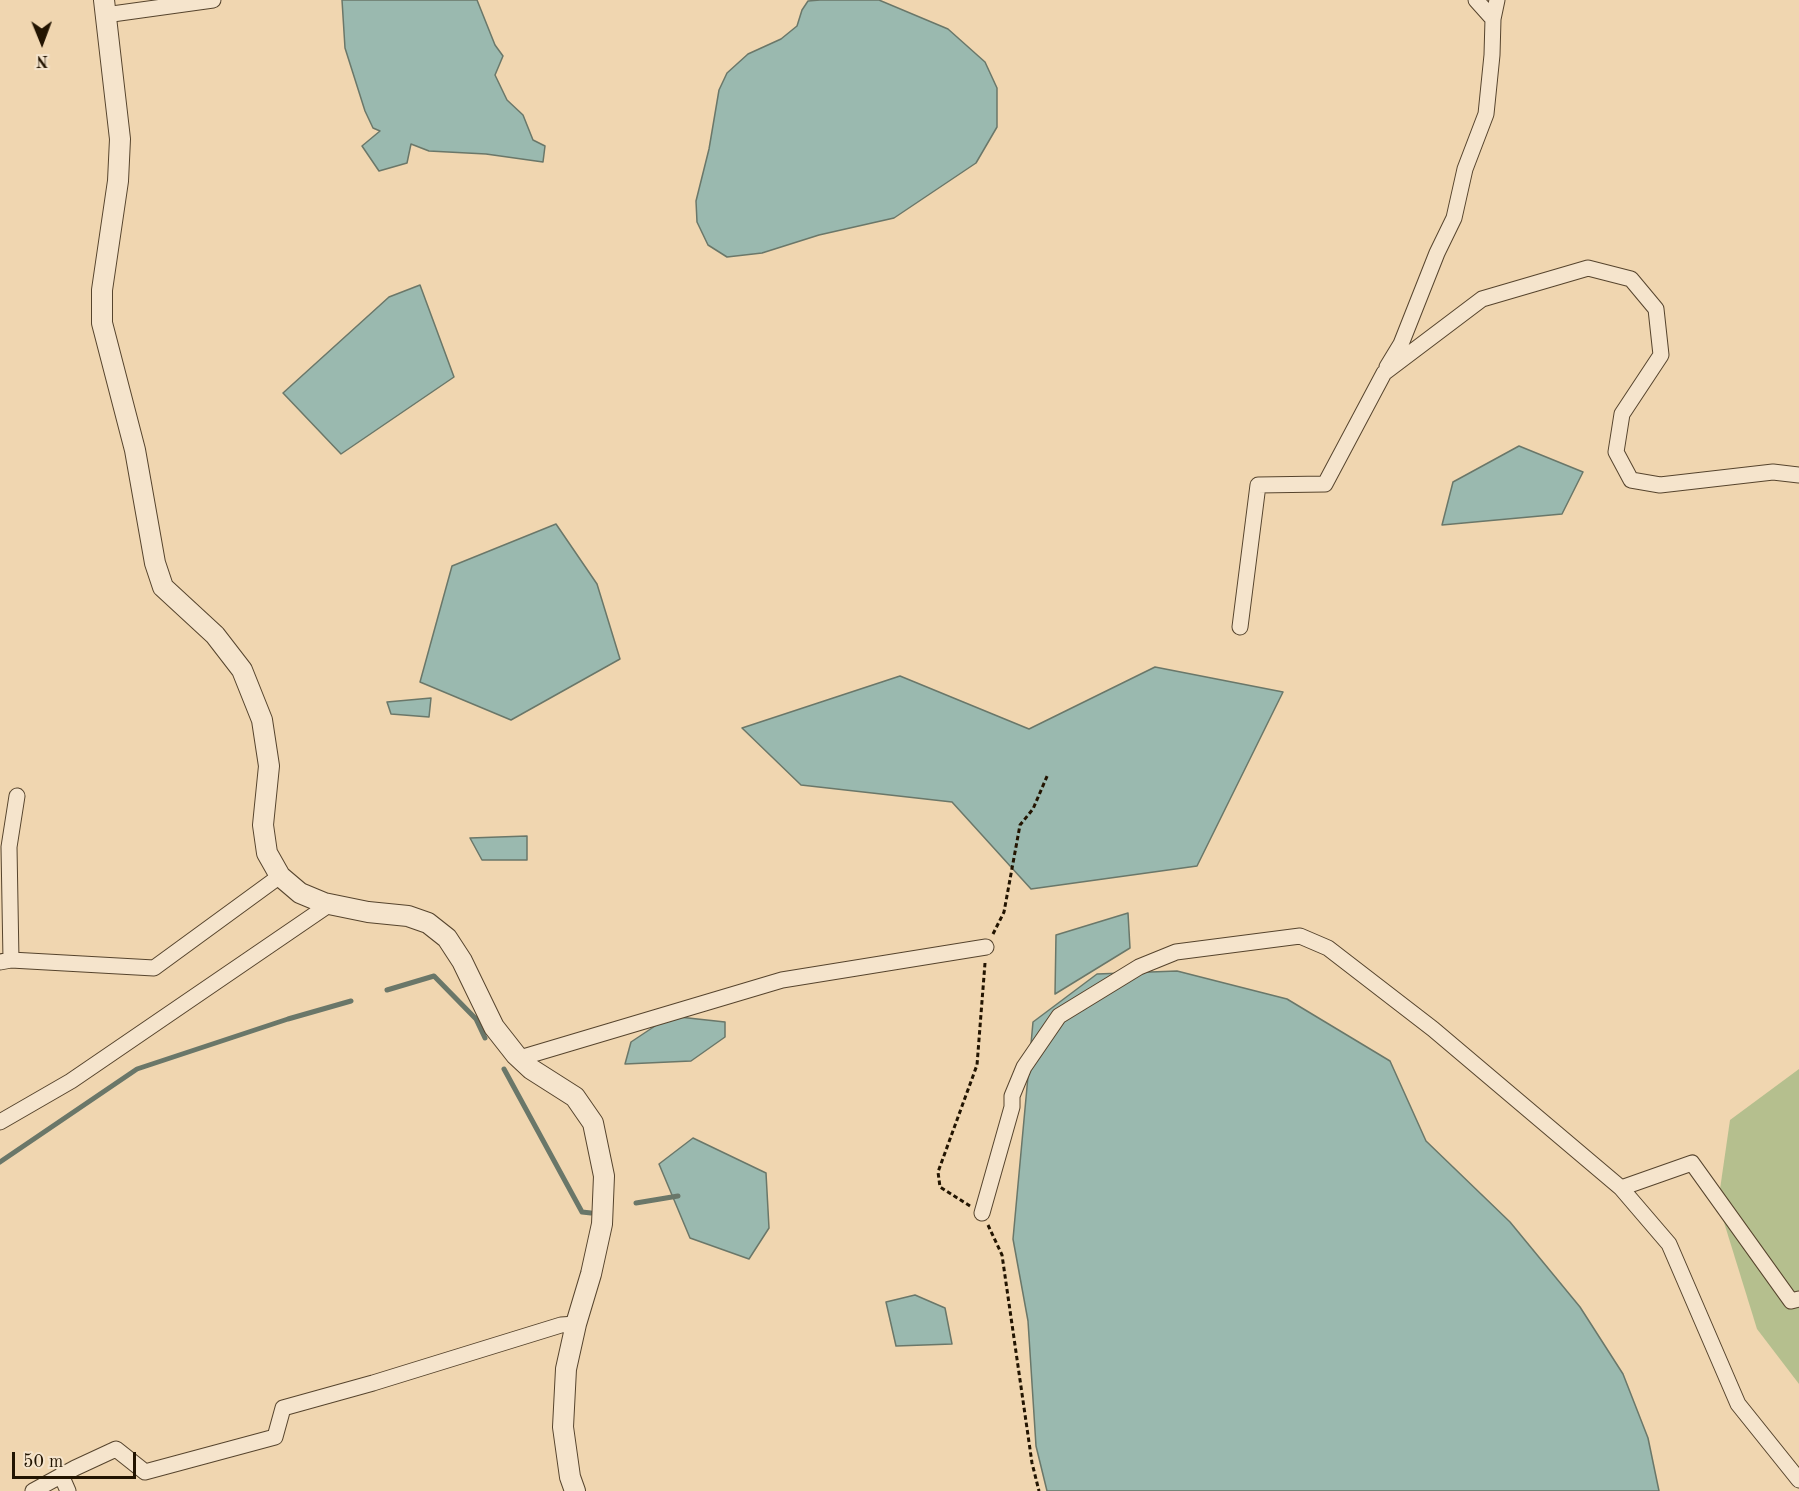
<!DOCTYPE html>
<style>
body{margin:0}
#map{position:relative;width:1799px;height:1491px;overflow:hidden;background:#f0d6b0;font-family:"Old Standard TT",serif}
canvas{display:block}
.north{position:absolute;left:12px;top:12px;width:60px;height:60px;-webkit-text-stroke:4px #f5e4cc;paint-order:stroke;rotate:179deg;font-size:16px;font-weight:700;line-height:24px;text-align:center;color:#221401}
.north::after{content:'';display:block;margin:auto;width:21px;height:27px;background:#221401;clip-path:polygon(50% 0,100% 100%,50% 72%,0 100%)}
.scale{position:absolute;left:12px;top:1452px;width:124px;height:27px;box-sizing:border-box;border:3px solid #221401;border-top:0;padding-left:8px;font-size:18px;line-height:21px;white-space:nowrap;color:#221401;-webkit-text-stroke:4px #f5e4cc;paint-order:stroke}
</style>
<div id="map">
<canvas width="1799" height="1491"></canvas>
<div class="north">N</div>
<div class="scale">50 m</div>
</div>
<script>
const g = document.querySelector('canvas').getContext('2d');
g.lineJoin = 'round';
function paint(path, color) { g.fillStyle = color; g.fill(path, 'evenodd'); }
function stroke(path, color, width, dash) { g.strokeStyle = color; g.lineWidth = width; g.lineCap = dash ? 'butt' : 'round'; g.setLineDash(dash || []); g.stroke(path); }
paint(new Path2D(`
 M1799,1069v315l-42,-55 -39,-126 12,-83z`), '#b5bf8e');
const water = new Path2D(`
 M342,0h135l18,45 8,11 -8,19 12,25 16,15 10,25 12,6 -2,16 -57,-8 -57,-3 -18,-7 -4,19 -28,8 -17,-25 18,-15 -7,-3 -8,-17 -20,-63z
 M820,0h59l69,29 37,33 12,26v39l-21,36 -82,55 -75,17 -57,18 -35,4 -19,-12 -11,-23 -1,-21 13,-52 10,-59 8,-17 21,-19 33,-15 16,-13 5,-16 6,-9z
 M420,285l34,92 -113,77 -58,-61 106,-96z
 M1519,446l64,26 -21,42 -120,11 11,-43z
 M556,524l41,60 23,75 -109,61 -91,-38 32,-116z
 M1155,667l128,25 -86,174 -166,23 -79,-87 -151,-17 -59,-57 158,-52 129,53z
 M431,698l-2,19 -38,-3 -4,-12z
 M527,836v24h-45l-12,-22z
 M1128,913l2,35 -75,46 1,-59z
 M1177,971l110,28 103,62 36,80 84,81 70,85 43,67 25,64 11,53h-612l-11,-45 -8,-125 -15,-82 20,-217 64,-48z
 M670,1016l55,6v15l-34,24 -66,3 6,-22z
 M693,1138l73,35 3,55 -20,31 -59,-21 -31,-74z
 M915,1295l30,13 7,36 -56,2 -10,-44z`);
paint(water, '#9ab9af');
stroke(water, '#6a7769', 1.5);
stroke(new Path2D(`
 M387,990l47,-14 42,43 9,19
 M504,1069l78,143 9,1
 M0,1162l137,-93 151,-50 63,-18
 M636,1203l42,-7`), '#6a7769', 5);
const minor = new Path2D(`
 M105,15l108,-15
 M1493,19l4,-19
 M1387,367l14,-23 36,-91 17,-35 11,-49 21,-55 6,-59 1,-36 -17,-19
 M1240,627l18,-142 67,-1 59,-111 98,-74 106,-31 43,11 25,30 5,46 -39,59 -6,38 15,28 29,5 113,-13 26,3
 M11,960l-2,-113 8,-51
 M0,962l11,-2 143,8 126,-92
 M520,1058l262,-78 204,-33
 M0,1122l71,-41 259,-177
 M1621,1188l71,-25 99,138 8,-2
 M982,1213l30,-106v-11l12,-29 35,-51 80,-49 37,-15 124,-16 28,12 105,81 188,159 48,56 69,160 61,76
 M61,1475l7,16
 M33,1491l42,-23 41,-19 29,23 130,-35 8,-29 90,-25 188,-58 15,-1`);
const tertiary = new Path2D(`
 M104,0l16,139 -2,42 -16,109v33l33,127 20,113 8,24 52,48 27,35 20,50 7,46 -6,59 4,28 13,23 20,17 24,10 44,9 40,4 20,7 19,15 15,23 32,66 22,28 15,14 44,28 18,26 11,53 -2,48 -11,50 -15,50 -10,45 -3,58 7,50 5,14`);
stroke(minor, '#56442d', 17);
stroke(tertiary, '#56442d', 22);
stroke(new Path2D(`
 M993,934l11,-22 16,-87 13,-16 15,-35
 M970,1206l-30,-19 -2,-15 39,-107 8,-102
 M988,1225l14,30 30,208 7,28`), '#221401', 3, [4.5, 3]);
stroke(minor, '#f5e4cc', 15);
stroke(tertiary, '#f5e4cc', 20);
</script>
